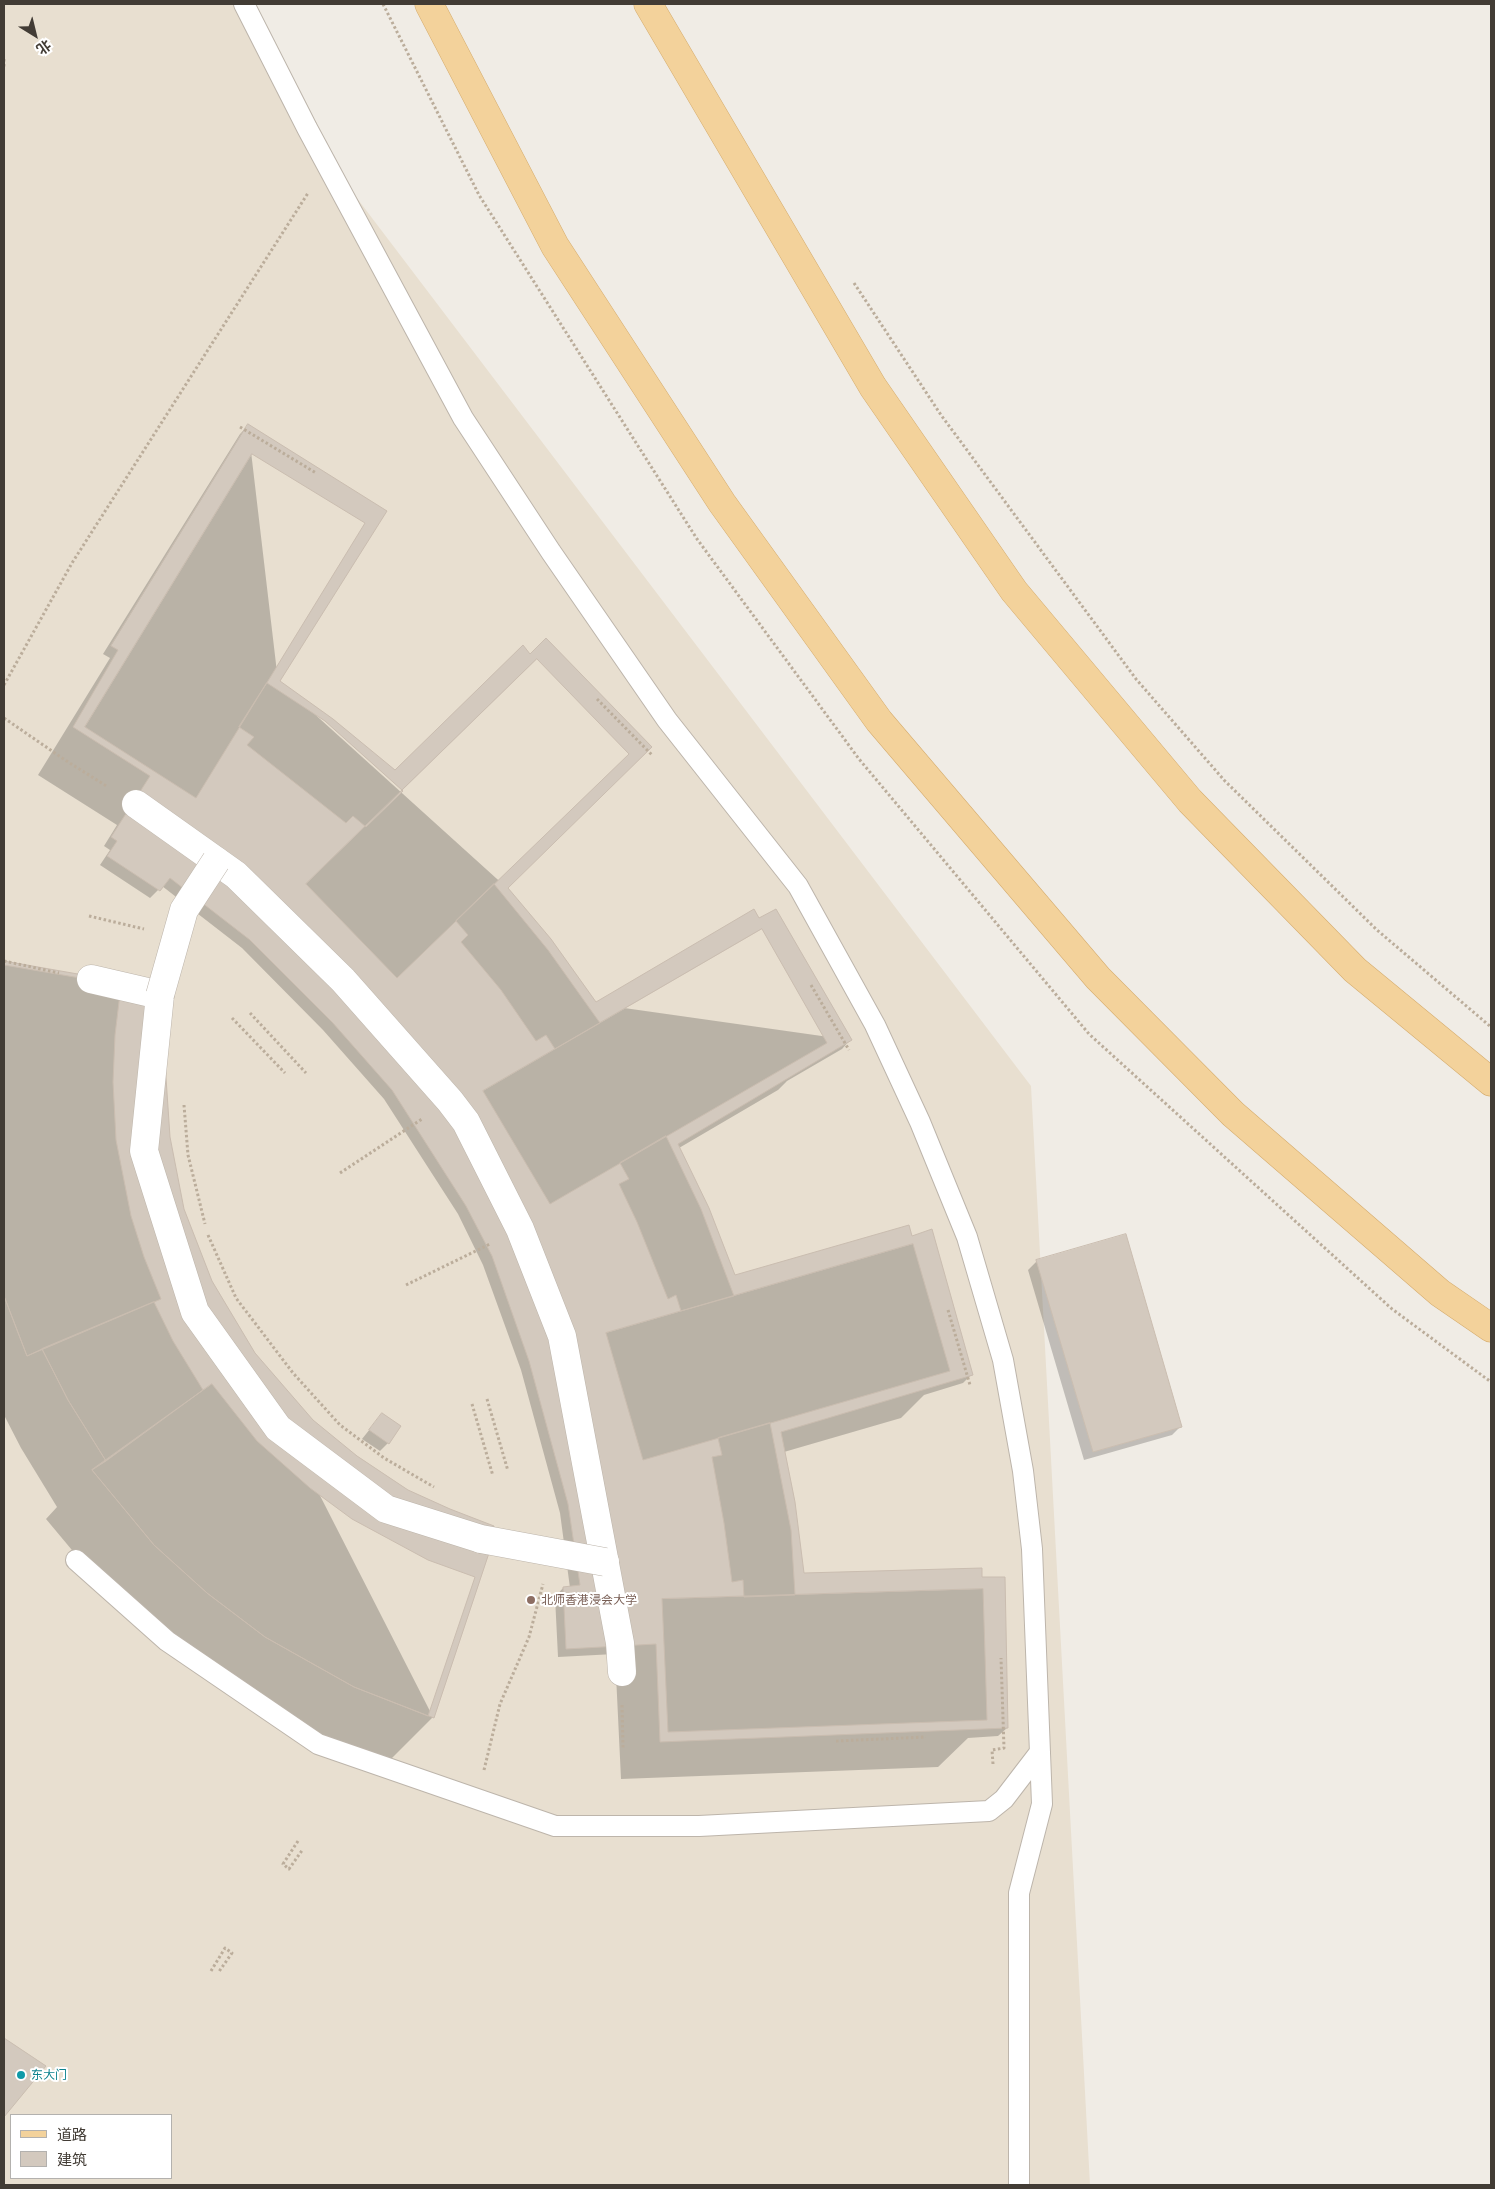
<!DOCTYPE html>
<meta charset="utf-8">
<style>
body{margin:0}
#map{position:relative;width:1495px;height:2189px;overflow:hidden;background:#f0ece5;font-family:"Work Sans","Noto Sans SC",sans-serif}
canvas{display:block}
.frame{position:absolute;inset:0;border:5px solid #423c35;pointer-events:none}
.legend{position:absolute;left:10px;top:2114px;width:162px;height:65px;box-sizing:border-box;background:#fff;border:1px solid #b3b1ae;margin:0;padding:6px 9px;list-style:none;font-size:15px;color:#423c35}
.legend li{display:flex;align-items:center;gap:10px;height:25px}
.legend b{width:25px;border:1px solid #b3b1ae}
.north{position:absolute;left:10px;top:10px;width:50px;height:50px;-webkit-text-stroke:4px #fff;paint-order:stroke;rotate:144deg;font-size:14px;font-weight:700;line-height:20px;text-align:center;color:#423c35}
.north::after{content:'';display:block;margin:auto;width:18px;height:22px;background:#423c35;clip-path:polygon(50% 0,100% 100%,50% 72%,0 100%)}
</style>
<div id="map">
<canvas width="1495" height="2189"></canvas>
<div class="frame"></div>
<ul class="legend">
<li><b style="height:6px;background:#f3d29b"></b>道路</li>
<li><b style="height:14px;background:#d3c9be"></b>建筑</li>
</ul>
<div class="north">北</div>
</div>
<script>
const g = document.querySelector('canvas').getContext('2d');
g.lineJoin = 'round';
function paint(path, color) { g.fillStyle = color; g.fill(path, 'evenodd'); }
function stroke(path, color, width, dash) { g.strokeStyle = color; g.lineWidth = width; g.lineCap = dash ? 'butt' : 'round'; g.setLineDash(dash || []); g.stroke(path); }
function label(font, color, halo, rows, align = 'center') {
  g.font = font + ' "Work Sans","Noto Sans SC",sans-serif'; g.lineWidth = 4; g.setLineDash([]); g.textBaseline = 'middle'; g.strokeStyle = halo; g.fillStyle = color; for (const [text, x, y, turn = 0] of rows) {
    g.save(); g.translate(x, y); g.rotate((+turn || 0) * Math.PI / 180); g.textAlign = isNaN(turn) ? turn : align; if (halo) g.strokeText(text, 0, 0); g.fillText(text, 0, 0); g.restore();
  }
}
paint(new Path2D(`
 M4,4h247l80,160 700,922 59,1099h-1086zM11,2115h160v63h-160z`), '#e8dfd0');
paint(new Path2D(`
 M248,426l30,255 229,207 89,116 254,36 -8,9 -55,32 -9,9 -99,58 55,129 177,-40 60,138 -8,8 -39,12 -23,23 -117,34 19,123 178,3 26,150 -9,8 -30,2 -30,29 -317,12 -6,-125 -57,3 -3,-60 8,-9h7l-10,-75 -39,-143 -38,-105 -25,-51 -74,-115 -61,-69 -81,-82 -80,-62 -12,12 -50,-33 10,-15 -6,-4 13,-21 -79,-50 72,-117 -7,-4 137,-220z
 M4,962l169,30 -9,71 5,74 13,72 29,73 222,435 -48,48 -79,-31 -199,-142 -61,-73 11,-12 -36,-59 -17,-33z
 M1037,1261l144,165 -9,9 -88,25 -56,-190z
 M382,1414l6,29 -8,8 -18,-12z
 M4,2040l40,26 -40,49z`), '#0003');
const building = new Path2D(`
 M248,424l139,87 -107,170 53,38 62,51 128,-125 7,9 16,-16 106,109 -144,141 43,51 45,63 158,-93 5,9 17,-9 76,131 -174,104 31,64 26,67 174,-50 3,11 20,-7 41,146 -192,57 14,70 9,71 178,-5v9h23l3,151 -348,14 -4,-98 -90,5 -3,-62 17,-2 -12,-81 -39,-143 -37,-105 -26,-50 -74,-116 -60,-68 -82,-82 -80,-62 -10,13 -53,-35 10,-15 -6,-4 39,-61 -77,-49 45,-77 -7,-4z
 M252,454l113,69 -169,275 -111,-71z
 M537,659l92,95 -232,224 -91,-94z
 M267,683l58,38 78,70 -37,36 -13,-11 -7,7 -99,-78 7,-8 -15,-10z
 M494,884l54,66 52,73 -45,26 -9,-14 -10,6 -35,-51 -40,-48 7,-7 -12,-14z
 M762,929l65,114 -277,161 -67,-113z
 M4,961l170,30 -9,72 5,74 14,72 28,72 43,72 58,67 44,36 51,34 42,19 44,17 -3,21 -57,171 -80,-31 -89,-50 -58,-44 -53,-48 -62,-75 14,-9 -38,-61 -26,-51 -15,7 -23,-60z
 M4,965l117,20 -6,50 -2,47 3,58 15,76 13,41 17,42 -134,57 -23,-60z
 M666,1136l35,73 33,87 -53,15 -5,-16 -8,4 -31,-77 -18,-38 10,-5 -9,-16z
 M1126,1234l56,193 -89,25 -57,-192z
 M913,1244l37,127 -307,89 -37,-127z
 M154,1302l19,39 30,49 -97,71 -38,-61 -26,-51z
 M212,1384l45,57 53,47 42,31 76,41 47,17 -47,139 -74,-29 -89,-50 -58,-44 -53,-48 -62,-75z
 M382,1413l19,13 -12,18 -20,-14z
 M770,1423l21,107 4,65 -51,2 -1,-17 -11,2 -8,-59 -12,-66 10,-2 -4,-17z
 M983,1589l4,131 -319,12 -6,-133z
 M4,2038l42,28 -42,51z`);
paint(building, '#d3c9be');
stroke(building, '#cabdb0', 1);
const service = new Path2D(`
 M244,4l63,124 156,290 88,134 116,168 131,166 77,139 45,97 47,115 36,123 20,111 9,78 10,255 -23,89v292
 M76,1560l91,81 151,103 237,82h144l290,-15 15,-12 36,-47`);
const pedestrian = new Path2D(`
 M136,804l100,71 107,105 107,121 16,21 54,107 42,107 58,307 2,29
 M91,979l69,16 -16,156 51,161 83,116 108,81 95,30`);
const primary = new Path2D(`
 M429,4l126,242 167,257 157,218 219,257 135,136 207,179 51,35
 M648,4l225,383 141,204 176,210 165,169 136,112`);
stroke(service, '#bdb5ab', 22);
stroke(pedestrian, '#bdb5ab', 29);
stroke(primary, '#d5ac6e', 29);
stroke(new Path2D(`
 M383,4l96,191 218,344 162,220 230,275 303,275 99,73
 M4,59v10
 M854,283l87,132 195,264 88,101 153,150 114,97
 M240,427l76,46
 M4,685l68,-122 236,-370
 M597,699l56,57
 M4,718l61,42 43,27
 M89,916l55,13
 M4,961l55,12
 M811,985l38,65
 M250,1013l56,60
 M232,1018l53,55
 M184,1105l4,50 17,69
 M340,1173l82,-54
 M208,1235l28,63 57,75 47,52 44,33 50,29
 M406,1285l84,-41
 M948,1310l22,75
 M487,1399l21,72
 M472,1404l21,72
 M622,1705l1,43
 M836,1741l90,-4
 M993,1764l-1,-14 12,-2 -3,-90
 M484,1770l16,-66 29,-67 14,-53
 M298,1841l-15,23 6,5 14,-20
 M211,1971l14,-23 7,5 -14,20`), '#bbad9b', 3, [2.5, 2.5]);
stroke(service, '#fff', 20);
stroke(pedestrian, '#fff', 28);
stroke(primary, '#f3d29b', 28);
const pedestrianBridge = new Path2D(`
 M160,995l24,-85 32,-49
 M481,1539l124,23`);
stroke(pedestrianBridge, '#bdb5ab', 29, []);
stroke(pedestrianBridge, '#fff', 28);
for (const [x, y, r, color] of [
 [531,1600,5,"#8d6e63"],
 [21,2075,5,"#0f9aa8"]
]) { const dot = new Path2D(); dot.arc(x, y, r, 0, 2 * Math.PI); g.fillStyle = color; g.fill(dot); stroke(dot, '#fff', 2); }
label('12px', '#785e54', '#fff', [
 ["北师香港浸会大学",541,1600]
], 'left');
label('12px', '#0d838f', '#fff', [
 ["东大门",31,2075]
], 'left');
</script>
